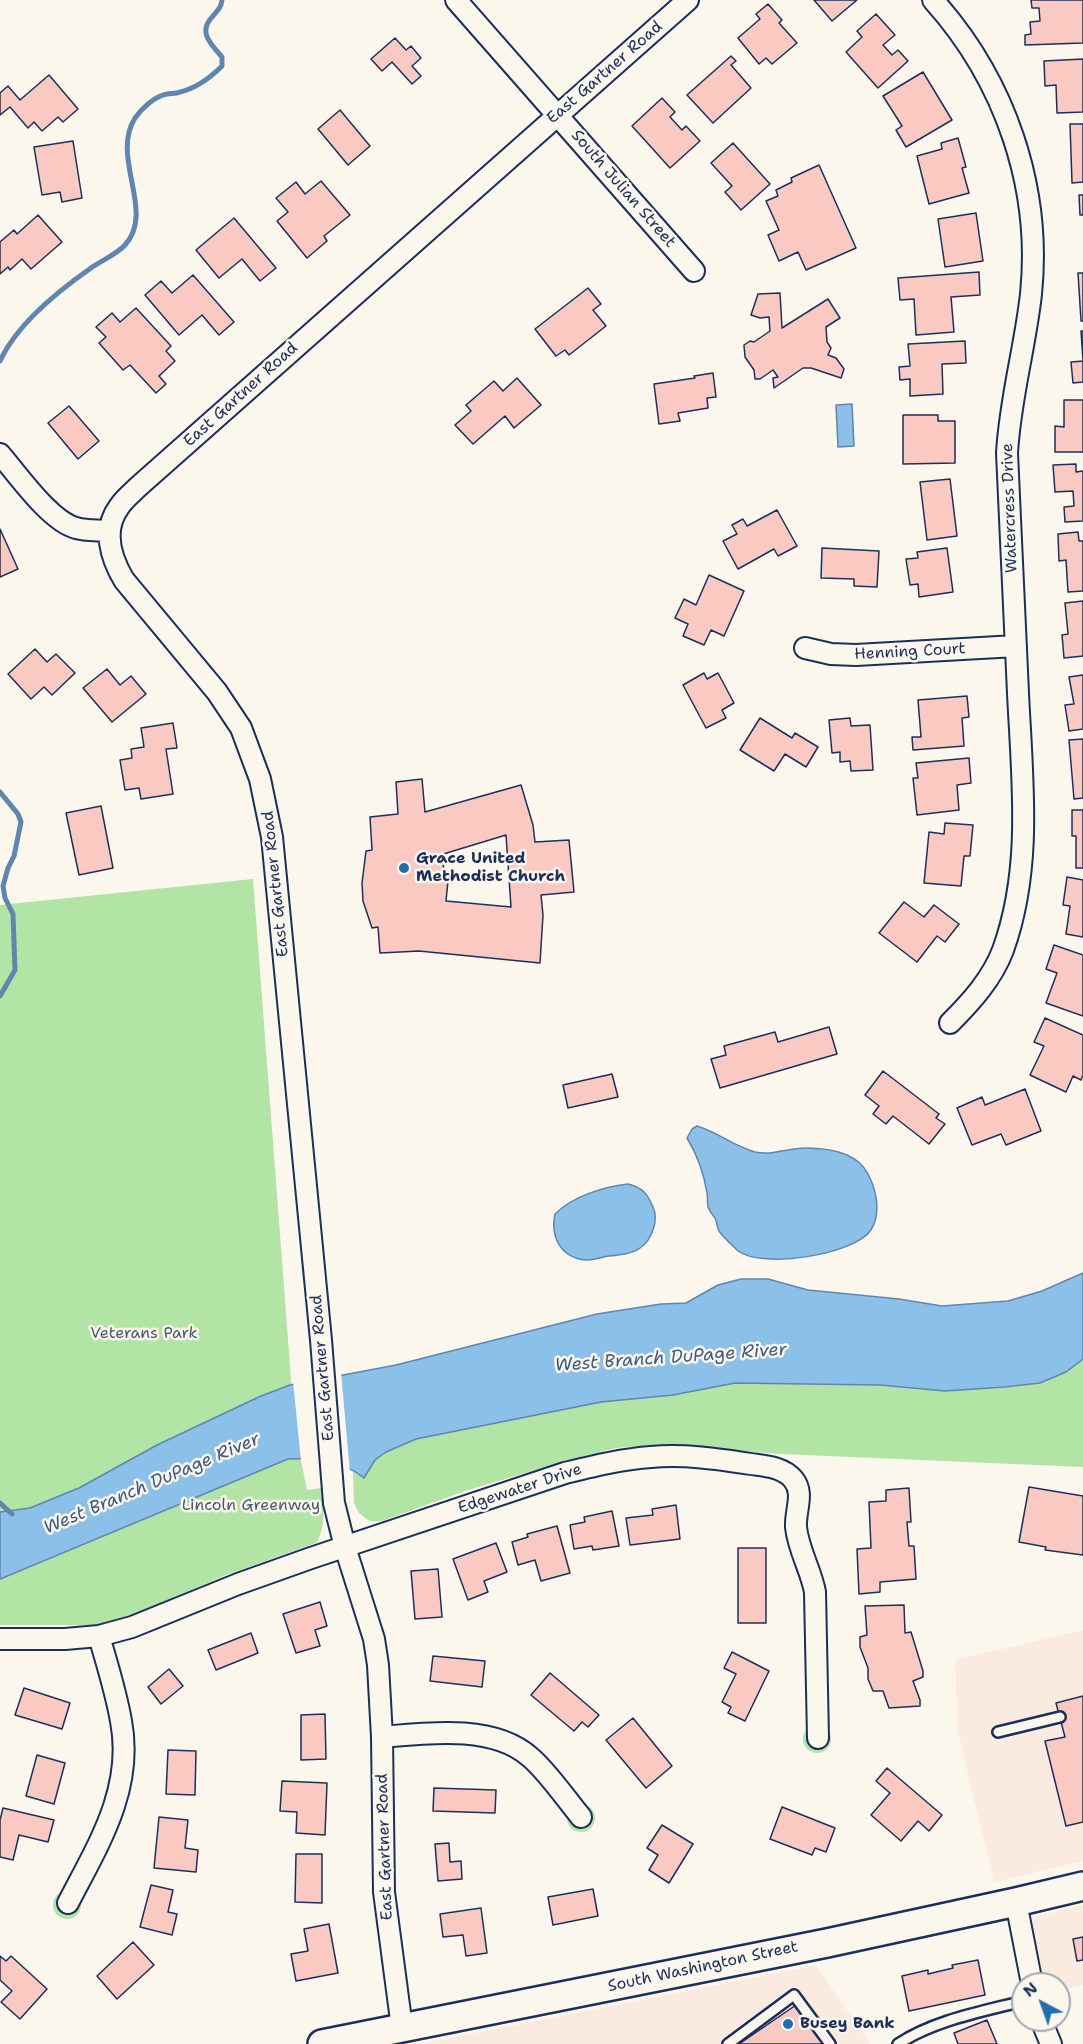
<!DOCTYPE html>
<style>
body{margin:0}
#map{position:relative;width:1083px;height:2044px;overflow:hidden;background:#fbf7ec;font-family:"Shantell Sans",sans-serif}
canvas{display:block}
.north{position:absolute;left:1011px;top:1972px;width:60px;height:60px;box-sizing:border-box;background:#fbf7ec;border:2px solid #a1a7b3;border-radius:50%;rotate:319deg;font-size:16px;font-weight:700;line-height:24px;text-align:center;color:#1b2f5e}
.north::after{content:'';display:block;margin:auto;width:21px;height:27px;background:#1f6fb2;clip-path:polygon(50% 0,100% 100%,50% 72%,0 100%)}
</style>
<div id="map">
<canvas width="1083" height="2044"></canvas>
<div class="north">N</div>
</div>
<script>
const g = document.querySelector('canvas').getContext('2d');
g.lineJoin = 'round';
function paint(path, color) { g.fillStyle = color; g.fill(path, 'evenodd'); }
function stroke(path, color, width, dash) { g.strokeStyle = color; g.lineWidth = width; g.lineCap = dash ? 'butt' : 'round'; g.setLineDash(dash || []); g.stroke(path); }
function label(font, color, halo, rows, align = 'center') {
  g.font = font + ' "Shantell Sans",sans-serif'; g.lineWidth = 5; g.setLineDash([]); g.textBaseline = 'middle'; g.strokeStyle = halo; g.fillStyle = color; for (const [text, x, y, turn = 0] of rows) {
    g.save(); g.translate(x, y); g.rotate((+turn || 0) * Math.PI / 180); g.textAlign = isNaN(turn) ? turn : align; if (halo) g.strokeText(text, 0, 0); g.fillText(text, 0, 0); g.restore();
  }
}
paint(new Path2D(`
 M1083,1630v231l-89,21 -36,-150 -3,-72z
 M1083,1905v80l-24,6v-7h-36v8l-15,-69z
 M816,1965l54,79h-451z`), '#fbeadf');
paint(new Path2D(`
 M253,879l42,553 12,58 14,-2c2,20 6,37 -5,55l-90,32 -86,37 -44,13h-96v-720z
 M1083,1319v148l-301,-13 -133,-9 -33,3 -50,13 -98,29 -86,31h-13l-10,-8 -5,-10 -1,-32 -5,-56z
 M803 1739a14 14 0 1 1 28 0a14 14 0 1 1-28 0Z
 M567 1818a14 14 0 1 1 28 0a14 14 0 1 1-28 0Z
 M53 1905a14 14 0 1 1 28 0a14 14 0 1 1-28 0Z`), '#b1e4a5');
const water = new Path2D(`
 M852,404l2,42 -16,1 -2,-42z
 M697,1126c20,6 37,20 58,26 17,4 33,-4 50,-4 22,0 52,4 63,26 9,17 13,40 3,56 -17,25 -109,39 -133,21 -5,-5 -15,-14 -19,-20 -2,-4 -2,-9 -4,-13 -3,-4 -5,-6 -7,-11 -1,-5 0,-9 -1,-14 -3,-19 -9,-37 -20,-55l5,-9z
 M628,1184c15,4 19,9 25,23 6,13 -1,33 -13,41 -8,6 -20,7 -31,8 -7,1 -15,4 -23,4 -25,-2 -36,-23 -31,-46 18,-18 48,-27 73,-30z
 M1083,1273v86l-17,13 -26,11 -35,4 -60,4 -65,-6 -145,-2 -62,12 -72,7 -185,37 -30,13 -11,8 -11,18c-22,-18 -49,-20 -76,-19l-288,120v-67l30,-4 49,-20 78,-43 104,-49 29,-11 106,-20 201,-51 64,-10 25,-1 32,-18 23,-6h27l40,11 91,9 43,7 66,-5 34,-10z`);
paint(water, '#8bc0e9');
stroke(water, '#5e86b1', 1.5);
paint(new Path2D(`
 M341,1372l9,100 -23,-9 -26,-2 -8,-80z`), '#fbf7ec');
stroke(new Path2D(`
 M0,361c17,-37 58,-70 91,-93 10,-7 26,-14 34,-23 31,-34 -15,-87 10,-127 7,-10 20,-22 32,-24 4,-1 9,0 13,-2 17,-4 30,-14 42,-26v-9c-11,-13 -25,-25 -9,-41 5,-6 8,-8 9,-16
 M0,792l18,22 3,8 -7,34 -6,12 -5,18 2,12 8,16 2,56 -15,26
 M0,1503l12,11`), '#5e86b1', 5);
const building = new Path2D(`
 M814,0h43l-25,21z
 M1031,0h52v43l-58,2v-10l6,-1 -1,-12 10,-1 -1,-13h-7z
 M768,4l14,16 -3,3 18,20 -25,21 -6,-6 -7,6 -21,-26 22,-19 -4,-5z
 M876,14l19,21 -12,10 9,10 6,-5 10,11 -30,27 -32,-36 16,-15 -5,-6z
 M395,38l11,12 5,-4 10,12 -9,8 9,10 -9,8 -20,-22 -10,9 -11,-12z
 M731,56l5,5 -5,4 20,23 -38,35 -26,-28z
 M1083,59v53l-26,1 -1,-28 -11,1 -1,-25z
 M923,72l29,48 -46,27 -10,-17 6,-4 -19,-30z
 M49,75l29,34 -15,13 -5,-5 -16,14 -8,-9 -6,6 -18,-21 -10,8v-22l8,-7 12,14z
 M662,98l13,14 -5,5 12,13 4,-4 14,15 -30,27 -38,-42z
 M340,110l30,36 -22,19 -30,-36z
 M1070,124h13v58l-11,1z
 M958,138l8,29 -4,1 7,25 -40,11 -12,-48 25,-7 -1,-6z
 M73,141l9,57 -20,4 -2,-10 -18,3 -8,-48z
 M733,143l37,41 -29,26 -16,-18 7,-6 -21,-23z
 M819,165l37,83 -50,22 -8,-18 -19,9 -11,-26 11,-5 -13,-29 12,-5 -2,-6 16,-8 -1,-4z
 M321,181l29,34 -26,21 3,5 -20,17 -30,-37 11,-9 -12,-14 20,-16 9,12z
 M1079,195h4v20h-3z
 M976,213l7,48 -38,6 -7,-48z
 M38,215l24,27 -31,27 -9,-10 -12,11 -2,-3 -8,7v-32l14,-12 3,4z
 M234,218l42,50 -16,13 -18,-22 -23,19 -23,-28z
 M979,272l1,23 -29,2 3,35 -38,3 -2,-36 -14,1 -2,-22z
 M1078,273h5v48h-2z
 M193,275l41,47 -15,13 -17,-20 -23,20 -34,-40 16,-14 11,12z
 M588,288l13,16 -8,6 13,16 -37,29 -4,-5 -9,6 -21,-27z
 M780,293l2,35 46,-29 12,19 -14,9 1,15 4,6 -3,7 8,3 8,11 -3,9 -30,-10h-8l-29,20 -1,-10 5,-1 -5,-7 -13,9h-5l-1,-9 -9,-13 -1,-12 6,-4 4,1 16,-11 -1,-14 -9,1 -9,-3 7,-21z
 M136,308l35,38 -5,5 9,10 -16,15 7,8 -10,9 -26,-28 -7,5 -24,-27 7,-6 -10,-10 16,-14 8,9z
 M1081,331h2v51l-10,1 -2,-21 12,-1z
 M965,341l1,22 -24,1 1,30 -33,2v-17l-10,1 -1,-13 11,-1 -2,-22z
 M713,373l3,24 -9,1 1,10 -30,5 2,8 -21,3 -5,-40 41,-6 -1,-2z
 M517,378l24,27 -27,23 -9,-12 -32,28 -18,-19 16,-14 -5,-6 28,-24 9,10z
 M1064,400h19v52h-28v-26l9,1z
 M69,406l30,35 -21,18 -30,-36z
 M903,415h35v6h17v42l-52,1z
 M1076,464v8l7,-1v50l-18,1 -1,-15 10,-1 -1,-15 -18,1 -2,-27z
 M950,479l7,57 -30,4 -7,-58z
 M777,510l20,36 -19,10 -4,-7 -36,20 -15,-28 14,-7 -5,-9 11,-6 4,7z
 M0,529l18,40 -18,8z
 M1078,532l1,9h4v50l-15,1 -2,-32 -7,1 -1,-27z
 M822,548l57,3 -2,36 -23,-1v-7l-33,-1z
 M947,548l6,44 -34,5 -1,-13 -8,1 -4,-26 12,-1 -1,-6z
 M709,575l35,16 -20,45 -13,-6 -7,15 -21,-9 5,-12 -13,-6 9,-19 12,6z
 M1083,601v55l-19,2 -2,-23 6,-1 -3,-31z
 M35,649l12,13 9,-8 19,19 -23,22 -8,-8 -13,12 -23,-25z
 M107,669l13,16 11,-9 15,18 -34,28 -29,-34z
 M704,673l3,6 11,-6 16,30 -12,7 4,8 -20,10 -23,-43z
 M1083,675v54l-14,2 -4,-26 9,-1 -5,-27z
 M967,696l2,21 -7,1 2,28 -51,4 -1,-13h9l-3,-37z
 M760,718l32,20 3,-5 23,14 -12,20 -21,-13 -11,17 -34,-21z
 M850,718l1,8 19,-1 3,45 -22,1 -1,-10 -10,1v-10l-8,1 -3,-33z
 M173,723l4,25 -11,1 7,45 -32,5 -2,-11 -14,2 -5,-30 12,-2 -1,-9 13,-2 -3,-19z
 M1083,739v59l-9,1 -5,-59z
 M969,758l2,25 -14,2 2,25 -42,5 -4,-37h5l-2,-15z
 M422,779l3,33 96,-27 12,40 2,17 34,-2 5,52 -33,3 2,20 -3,48 -121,-12 -39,2 -2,-26 -6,1 -9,-27 -1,-18 4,-32 6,-1 -2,-33 28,-3 -2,-32zM506,835l5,72 -65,-6 2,-20 -8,-26z
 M101,806l12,62 -34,7 -13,-62z
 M1072,810h11v58h-7v-32h-4z
 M945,823l28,2 -3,31h-6l-3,30 -37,-3 5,-51 15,2z
 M1067,877l16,3v57l-17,-3 4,-28 -7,-1z
 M904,902l20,15 10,-12 25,19 -14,18 -8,-6 -20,26 -38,-29z
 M1054,945l29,10v61l-37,-13 11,-30 -11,-4z
 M1045,1018l38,17v40l-2,5 -8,-4 -7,16 -36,-17 14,-29 -10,-4z
 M829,1027l8,27 -117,34 -9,-29 15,-4 -2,-9 51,-14 3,10z
 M883,1071l56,43 -3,4 9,6 -16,20 -36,-28 -7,8 -13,-10 6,-8 -14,-11z
 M612,1074l6,23 -50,11 -5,-23z
 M1025,1089l16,42 -35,14 -5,-11 -29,11 -15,-37 25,-11 3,8z
 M1029,1487l54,9v59l-38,-5 1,-3 -27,-5z
 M909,1488l2,34h-4l2,24h5l2,33 -36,3v10l-21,2 -2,-45 14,-1 -2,-46 17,-1v-11z
 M676,1505l4,34 -50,6 -4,-27 27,-3 -1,-6z
 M612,1511l7,35 -26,4 -1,-4 -18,3 -4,-24 15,-3 -1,-5z
 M557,1526l13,47 -29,8 -6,-21 -17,5 -6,-23 16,-5 -1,-3z
 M496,1543l11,29 -23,9 4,11 -20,8 -15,-41z
 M738,1548h28v75h-28z
 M438,1569l4,48 -27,2 -4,-48z
 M320,1602l7,24 -12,4 5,16 -24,7 -13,-39z
 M904,1605l1,28 6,-1 12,39v6l-10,4 7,19v6l-31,2 -6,-17h-10l-5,-12v-11l-8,-21v-10l7,-2 -2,-29z
 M251,1633l7,20 -42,17 -8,-20z
 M732,1652l37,19 -24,50 -17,-8 3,-6 -9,-5 14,-28 -12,-6z
 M433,1656l52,5 -3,26 -52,-6z
 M169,1669l14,17 -22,18 -13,-17z
 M550,1673l49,42 -11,12 -6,-5 -8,9 -43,-36z
 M24,1688l46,15 -8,26 -47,-14z
 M1083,1696v126l-17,4 -21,-85 20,-4 -9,-34z
 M325,1714l1,45 -25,1v-45z
 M633,1718l39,48 -26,22 -40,-48z
 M168,1750l28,1 -1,44 -29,-1z
 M37,1755l28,8 -11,41 -28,-8z
 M887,1768l55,47 -13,16 -11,-10 -17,20 -30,-26 19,-22 -14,-12z
 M282,1781l45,2 -2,52 -29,-2 1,-21 -17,-1z
 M434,1788l62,2 -1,23 -62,-2z
 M782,1807l53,21 -9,24 -11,-4 -3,7 -42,-16z
 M3,1808l51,12 -6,22 -29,-7 -6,25 -13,-3v-37z
 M159,1817l29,3 -3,28 13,2 -2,22 -42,-4z
 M662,1825l31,19 -24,39 -20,-13 9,-15 -11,-7z
 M449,1843l1,19 11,-1 1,18 -24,2 -3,-37z
 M296,1854h26v49l-27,-1z
 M151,1885l22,5 -5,22 9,2 -5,21 -32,-8z
 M593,1889l5,27 -45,9 -5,-28z
 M481,1908l6,45 -21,3 -3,-21 -20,2 -3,-23z
 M329,1924l9,49 -42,8 -5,-27 17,-3 -4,-22z
 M1083,1937v23l-6,1 -4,-22z
 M133,1942l21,23 -37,34 -20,-23z
 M0,1956l6,5 5,-5 36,33 -27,30 -19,-17 11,-11 -12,-11z
 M978,1960l7,35 -76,16 -7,-35 26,-6v4l25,-6 -1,-3z
 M796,2005l27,39h-84z
 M987,2020l10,24h-39l-4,-11z`);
paint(building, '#facac2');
stroke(building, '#1b2f5e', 1.5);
const service = new Path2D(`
 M998,1732l62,-15
 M728,2044l66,-49 36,49
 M898,2044c37,-24 83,-32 125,-43`);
const minor = new Path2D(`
 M456,0l238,271
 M933,0c72,80 109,187 98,294 -6,54 -21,105 -24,159 4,80 7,160 11,240 4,86 15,174 -15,257 -11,29 -32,52 -53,73
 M0,454c18,21 50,67 76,74 10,3 22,2 32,3
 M805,648l26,6 25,1 160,-9
 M0,1639h65l34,-3 33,-9 106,-43 73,-26 254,-85c29,-7 57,-14 86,-16 33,-3 67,2 100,7 14,2 32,3 42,15 12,14 2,31 3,48 2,22 15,43 19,65l3,146
 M382,1737c45,-4 111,-13 148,20 17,14 36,42 51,60
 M1016,1902l16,82
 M68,1903c30,-58 66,-114 53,-182 -5,-29 -14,-57 -22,-85
 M1041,2020l10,24
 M402,2028l-18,-136 -2,-155 -4,-72 -4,-26 -29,-92 -11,-44 -13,-163 -49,-503 -12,-58 -19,-51 -24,-36 -93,-112c-13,-22 -22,-50 -5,-73 5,-8 13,-14 20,-21l549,-486`);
const secondary = new Path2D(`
 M322,2044l505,-101 189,-41 67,-16`);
stroke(service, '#1b2f5e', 14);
stroke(minor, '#1b2f5e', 24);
stroke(secondary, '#1b2f5e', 32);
stroke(service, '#fbf7ec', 9);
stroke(minor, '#fbf7ec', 20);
stroke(secondary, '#fbf7ec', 27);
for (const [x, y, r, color] of [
 [404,868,6,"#1f6fb2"],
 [788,2024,6,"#1f6fb2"]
]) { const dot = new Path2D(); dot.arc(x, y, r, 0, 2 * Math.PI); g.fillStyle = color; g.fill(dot); stroke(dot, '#fbf7ec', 2); }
label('16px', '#1b2f5e', '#fbf7ec', [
 ["East Gartner Road",605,73,-41],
 ["South Julian Street",623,189,49],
 ["East Gartner Road",241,395,-42],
 ["Watercress Drive",1010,508,-92],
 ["Henning Court",910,652,-3],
 ["East Gartner Road",276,884,-96],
 ["East Gartner Road",323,1368,-95],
 ["Edgewater Drive",520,1489,-18],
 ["East Gartner Road",385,1847,-92],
 ["South Washington Street",703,1967,-12]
]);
label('bold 16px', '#1b2f5e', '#fbf7ec', [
 ["Grace United",416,859],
 ["Methodist Church",416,877],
 ["Busey Bank",800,2024]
], 'left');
label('16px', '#405c70', '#fbf7ec', [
 ["Veterans Park",144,1334],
 ["Lincoln Greenway",251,1506]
]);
label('italic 18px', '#3d5a88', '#fbf7ec', [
 ["West Branch DuPage River",671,1358,-4],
 ["West Branch DuPage River",152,1484,-23]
]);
</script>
